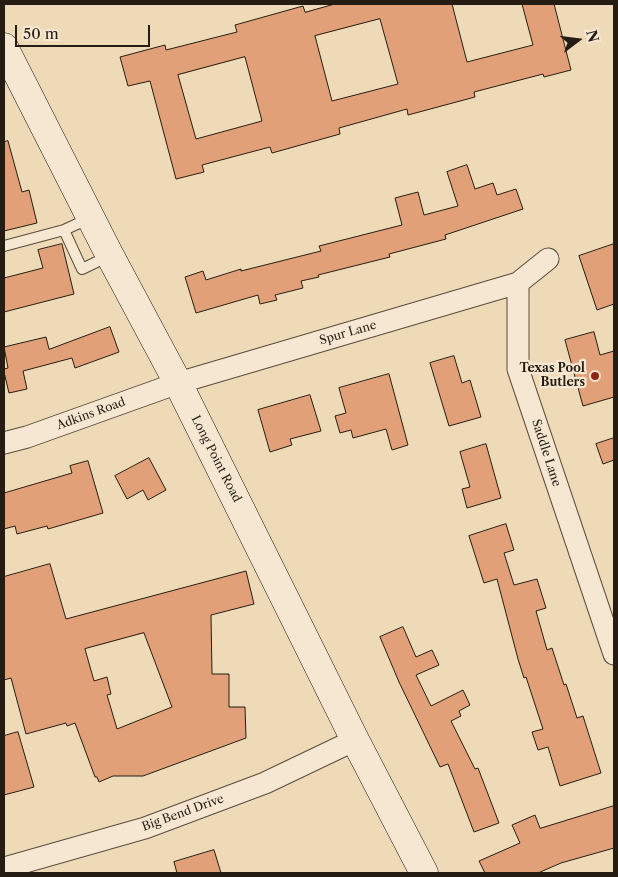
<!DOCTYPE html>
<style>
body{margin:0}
#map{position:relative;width:618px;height:877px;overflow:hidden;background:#efdab8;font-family:"Libre Caslon Text",serif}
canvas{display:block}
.frame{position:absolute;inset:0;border:5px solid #251d13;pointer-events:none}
.north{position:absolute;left:553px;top:15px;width:50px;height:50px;-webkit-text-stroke:4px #f5e7d1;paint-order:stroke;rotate:75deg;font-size:14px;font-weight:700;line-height:20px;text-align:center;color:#251d13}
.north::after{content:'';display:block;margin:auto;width:18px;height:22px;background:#251d13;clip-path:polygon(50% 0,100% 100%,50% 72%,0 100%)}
.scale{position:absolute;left:15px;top:25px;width:135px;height:22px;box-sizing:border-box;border:2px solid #251d13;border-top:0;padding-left:6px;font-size:15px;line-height:18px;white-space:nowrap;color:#251d13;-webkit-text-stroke:4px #f5e7d1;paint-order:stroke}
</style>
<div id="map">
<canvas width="618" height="877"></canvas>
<div class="frame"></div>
<div class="north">N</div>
<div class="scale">50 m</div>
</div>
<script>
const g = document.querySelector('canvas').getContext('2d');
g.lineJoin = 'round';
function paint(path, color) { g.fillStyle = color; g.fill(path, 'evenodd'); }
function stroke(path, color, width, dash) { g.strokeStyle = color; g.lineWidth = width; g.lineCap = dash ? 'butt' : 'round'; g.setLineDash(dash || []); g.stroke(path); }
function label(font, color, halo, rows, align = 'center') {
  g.font = font + ' "Libre Caslon Text",serif'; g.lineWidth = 4.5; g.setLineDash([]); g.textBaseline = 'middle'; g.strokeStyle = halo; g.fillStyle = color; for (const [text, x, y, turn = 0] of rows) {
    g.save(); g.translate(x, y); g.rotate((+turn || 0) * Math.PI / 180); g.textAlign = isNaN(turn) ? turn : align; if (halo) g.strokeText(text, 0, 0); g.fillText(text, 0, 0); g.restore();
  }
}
const building = new Path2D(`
 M335,4h117l15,58 66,-17 -11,-41h32l17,66 -27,7 -1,-3 -69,18 1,5 -67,18 -1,-6 -68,19 1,6 -68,19 -2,-6 -68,18 2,7 -28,7 -26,-98 -22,5 -8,-29 45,-12 1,5 71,-18 -2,-7 68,-19 2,6zM380,19l18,65 -66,17 -17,-65zM245,57l17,64 -66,18 -18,-64z
 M8,141l14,51 7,-2 8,33 -33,8v-89z
 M467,165l8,24 18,-6 4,12 19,-6 7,20 -78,26 1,4 -57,15 1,3 -72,18 1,2 -18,4 2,7 -28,7 2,5 -17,4 -2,-9 -62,18 -11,-36 18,-6 3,9 35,-11v2l80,-20 -2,-5 83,-21 -7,-27 23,-6 6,23 34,-9 -11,-34z
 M62,244l12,50 -70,18v-34l39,-10 -5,-18z
 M614,244v60l-17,6 -18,-54z
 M110,327l9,25 -44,16 -3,-10 -49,13 4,18 -18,4 -5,-21v-3l4,-1 -4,-21 42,-10 3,12z
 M594,332l6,23 14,-4v46l-31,9 -18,-66z
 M454,356l8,27 8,-3 11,37 -32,9 -19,-63z
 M389,374l19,71 -16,5 -6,-21 -33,9 -2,-8 -11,3 -5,-17 11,-3 -7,-25z
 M310,395l11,36 -31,8 2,6 -22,7 -12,-42z
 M614,438v22l-11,4 -7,-20z
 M486,444l15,54 -34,10 -5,-19 8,-2 -10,-35z
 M149,458l17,32 -18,10 -5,-10 -16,9 -12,-23z
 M88,461l15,52 -55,16 -1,-3 -30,8 -2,-8 -11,3v-36l68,-20 -2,-7z
 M506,524l8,26 -10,3 10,32 23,-6 9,29 -10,3 11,39 5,-2 12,37 2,-1 11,34 6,-2 18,57 -41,13 -12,-39 -10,3 -6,-18 11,-3 -17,-52 -2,1 -6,-19 -21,-80 -13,4 -15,-47z
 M50,564l16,55 180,-48 8,33 -43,11 1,59h17v33h16l1,31 -103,38h-30l-14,6 -2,-5h-2l-20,-54 -8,3 -1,-3 -40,11 -15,-56 -7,2v-103zM144,633l28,74 -55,22 -10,-34 4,-1 -4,-17 -13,4 -9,-32z
 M403,627l13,30 16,-7 7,15 -23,10 15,31 32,-16 7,15 -11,6 2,5 -10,5 24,48 3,-1 21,55 -25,9 -26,-68 -8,3 -41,-85 -19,-45z
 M18,732l16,55 -30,8v-59z
 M614,806v42l-53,15 -23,10h-53l-6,-12 41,-18 -8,-18 23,-10 5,13z
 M214,850l7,23h-44l-3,-11z`);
paint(building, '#e1a078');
stroke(building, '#251d13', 1);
const lane = new Path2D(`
 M90,218l-26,12 18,39 27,-13
 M4,246l60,-16`);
const street = new Path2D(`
 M548,259l-30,24v86l96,285
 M4,443l23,-6 151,-54 340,-100
 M4,868l141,-40 120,-45 90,-43`);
const secondary = new Path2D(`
 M4,47l104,205 70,131 177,357 69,133`);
stroke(lane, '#584c3c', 12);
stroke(street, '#584c3c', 23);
stroke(secondary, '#251d13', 29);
stroke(lane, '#f5e7d1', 10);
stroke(street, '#f5e7d1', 21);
stroke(secondary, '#f5e7d1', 28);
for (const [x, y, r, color] of [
 [595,376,5,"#8f2418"]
]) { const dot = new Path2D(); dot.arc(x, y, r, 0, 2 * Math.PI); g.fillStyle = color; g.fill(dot); stroke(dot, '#f5e7d1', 2); }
label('12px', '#251d13', '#f5e7d1', [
 ["Spur Lane",348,333,-16],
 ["Adkins Road",91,414,-20],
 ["Saddle Lane",546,453,72],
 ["Long Point Road",216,459,63],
 ["Big Bend Drive",183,813,-20]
]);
label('bold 12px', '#251d13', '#f5e7d1', [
 ["Texas Pool",585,369],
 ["Butlers",585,383]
], 'right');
</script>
